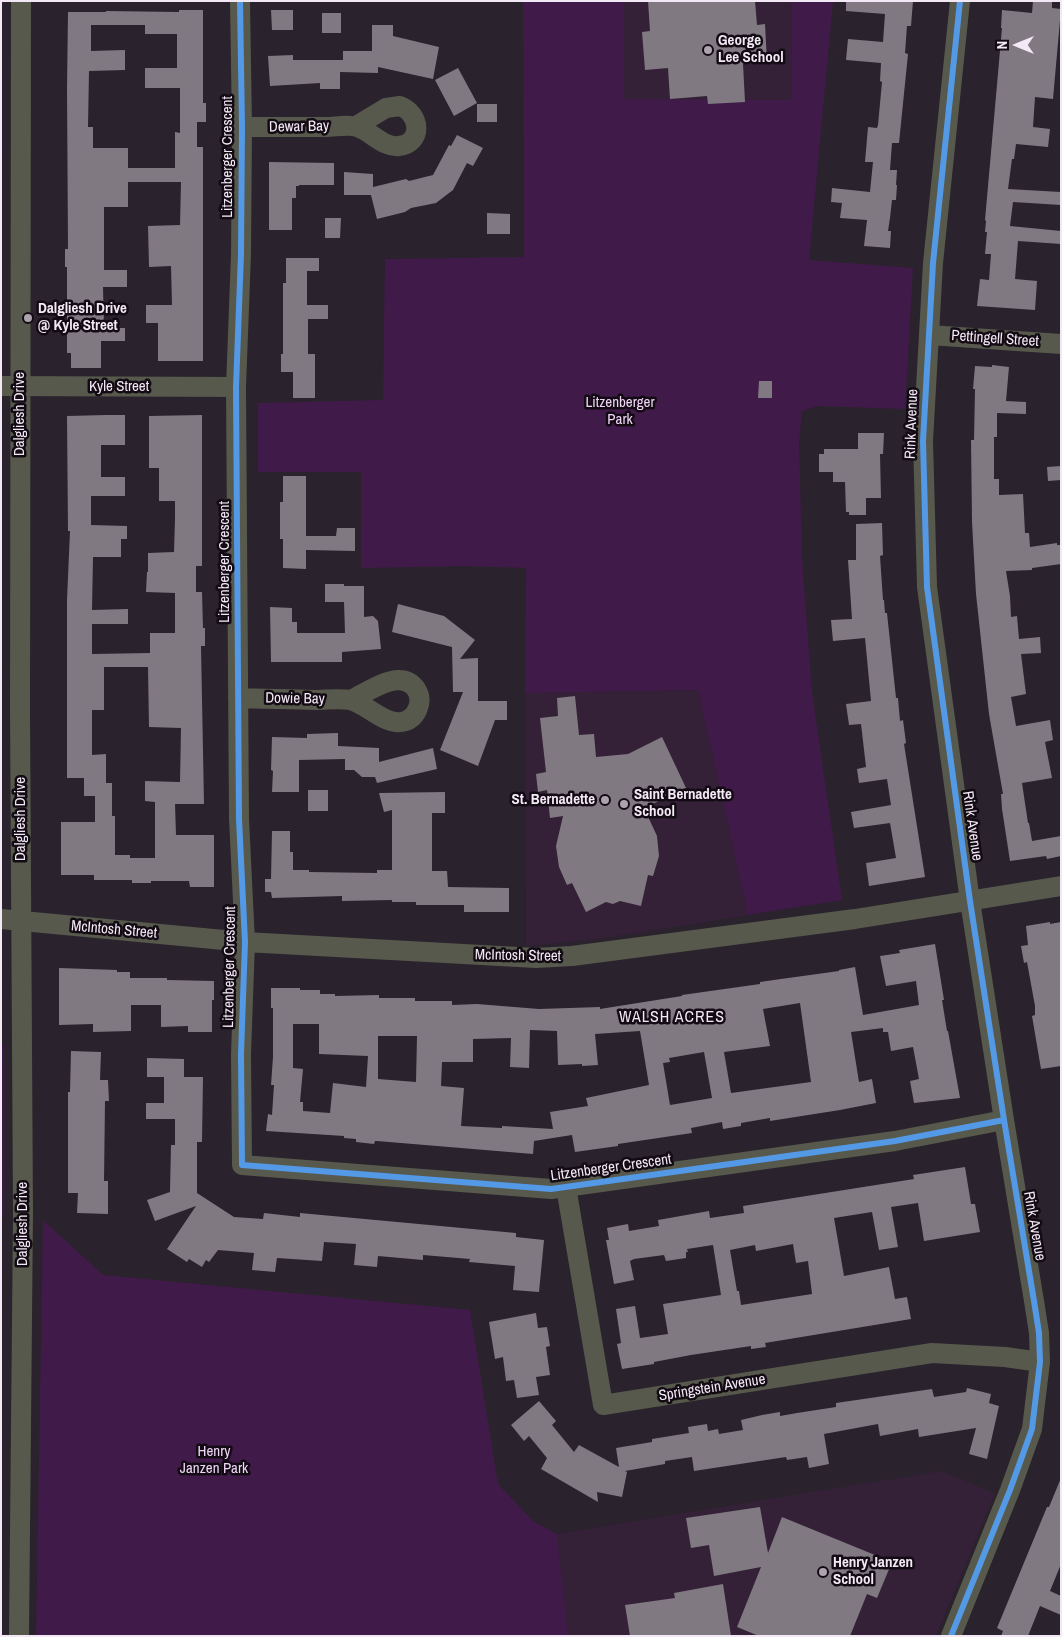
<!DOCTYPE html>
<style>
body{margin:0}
#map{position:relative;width:1062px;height:1637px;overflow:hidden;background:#2a222c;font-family:"Archivo Narrow",sans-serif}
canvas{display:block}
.frame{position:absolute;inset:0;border:2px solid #f3e8f5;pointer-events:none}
.north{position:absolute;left:992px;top:20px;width:50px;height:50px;-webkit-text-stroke:4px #120b13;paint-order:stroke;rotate:270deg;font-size:14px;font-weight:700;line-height:20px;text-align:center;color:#f3e8f5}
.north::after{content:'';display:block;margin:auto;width:18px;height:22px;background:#f3e8f5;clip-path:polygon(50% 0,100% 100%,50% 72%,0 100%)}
</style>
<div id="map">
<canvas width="1062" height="1637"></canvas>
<div class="frame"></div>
<div class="north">N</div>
</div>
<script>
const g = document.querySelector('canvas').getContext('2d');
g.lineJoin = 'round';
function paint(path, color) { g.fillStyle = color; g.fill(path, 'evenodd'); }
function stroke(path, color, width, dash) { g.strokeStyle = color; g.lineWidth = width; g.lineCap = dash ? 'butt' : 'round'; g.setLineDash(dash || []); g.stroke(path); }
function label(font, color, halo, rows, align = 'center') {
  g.font = font + ' "Archivo Narrow",sans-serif'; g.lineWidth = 5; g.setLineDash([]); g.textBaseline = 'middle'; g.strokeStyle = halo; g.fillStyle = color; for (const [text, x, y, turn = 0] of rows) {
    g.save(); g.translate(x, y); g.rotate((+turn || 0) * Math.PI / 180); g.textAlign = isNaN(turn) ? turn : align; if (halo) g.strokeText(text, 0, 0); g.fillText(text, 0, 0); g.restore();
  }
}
paint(new Path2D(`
 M624,1h168l-1,99 -167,-1z
 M698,690l50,225 -143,23 -79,8 -1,-253z
 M941,1471l54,22 -59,143h-368l-11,-102z`), '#342137');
paint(new Path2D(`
 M523,1h101v98l167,1 1,-99h41l-24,259 104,8 -8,141 -88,-3 -15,5 -3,31 3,114 10,136 30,208 -94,15 -50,-225 -173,3 1,-125 -62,-2 -103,2v-96h-103v-69l125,-3 2,-141 139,-2z
 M1,1045h2v172h-2z
 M43,1220l60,55 367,35 28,174 35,37 24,13 11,102h-532z`), '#401b49');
paint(new Path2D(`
 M648,1h107l2,24 8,-1 2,38 -24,2 2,38 -37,2 -1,-8 -37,3 -2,-31 -23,2 -3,-38 8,-1z
 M846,1h67l-2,25h-4l-2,27 3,1 -9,89h-7l-2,27h7l-1,15h1l-1,15h-4l-2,18 -2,13h3l-1,17 -26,-2 3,-26 -27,-2 2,-15 -11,-1 1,-14 38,4 3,-30h-8l3,-35 9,1 1,-3 4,-43 -2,-1 1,-18 -35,-3 2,-21 35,3 2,-28 -39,-3z
 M1033,1h19v7l9,1 -8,90 -18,-2 -2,30 17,2 -2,18 -32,-3 -2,15h-2l-4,30 53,3v13l-48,-3 -3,24 51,5v13l-43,-3 -3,38 22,2 -2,29 -58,-4 3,-27 9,1 2,-26h-6l2,-22h-2l1,-11 -1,-1 17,-192h-1l1,-18 30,3z
 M179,10h24v93h3v19h-9v25h6v214h-45v-38h-12v-18h26l-1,-39 -22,1 -1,-41 32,-1 1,-43h-53v25h-24v63h23v17h-24l1,41h21v13h-24v27h-30v-15h-4v-86h-2v-18h3l-1,-161 1,-76h38v-1l73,1zM91,25h54v9h32v34h-32v20h35v45l-5,-1v36h-47v-20h-35v-21h-5l1,-56 36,-1v-20l-34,1z
 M271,10h22v20h-21z
 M322,13h19v20h-19z
 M372,25h21v11l46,11 -6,32 -55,-12v6l-38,-1v17h-20v-6l-50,3 -2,-30 25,-1v5h50v-9h29z
 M458,68l19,35 -23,13 -19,-36z
 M477,104h20v18h-20z
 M457,135l26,13 -10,18 -6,-3 -14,27 -17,13 -25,5 -6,4 -28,7 -6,-24h-27v-23l29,2v13l33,-8 3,2 24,-6 16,-30 2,1z
 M269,162l65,1v22h-35v1h-3v12h-4v32h-23z
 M487,213l23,1v20h-23z
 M325,218h16l-1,20h-15z
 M286,258h33v13h-12v34h21v14h-20v35h7v44h-22v-26h-12v-18h2v-71h3z
 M992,365l17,2 -3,34 20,1v12l-29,-1v24h-3v42h5v16l24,-1 2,39h4l1,14 27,-4v2h4v19l-29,4v2l-26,1 4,25 1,21 6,-1 2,23 21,-2 1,16 -20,1 5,40 -15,3 5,29 34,-6 3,20 -8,2 7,36 -30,5 6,40h1l3,18 29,-5v20l-14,3 -1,-3 -36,5 -8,-52 -1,-15h2l-14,-80 -13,-120 -4,-72 -1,-82h3l1,-51h-2l2,-23 17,1z
 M759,381h13v17h-14z
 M106,415h19v30h-24v32h24v19h-34v29l36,1v13h-6v18h-28l-1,53 36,-1v15h-36v30l58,-1v-20h25v-40l-29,-1 1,-20h1v-19l26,-1 1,-33v-18h-16v-33h-10v-52l53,-1v151h-6v26h6l1,36h2v18h-4l3,158h-29l1,31h38v52h-24l-1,-6h-38v2h-19v-3h-38v-5h-33v-53h34v-26h-11v-18h-17v-178l3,-69h-2l-1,-115zM104,667h44l1,60 32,1 -1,54 -35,-1v20l10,1v56h-25v-3h-15v-39h-3v-33h-6v-29l-14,1v-45h12z
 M858,433h26l-1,21h-3l1,44h-15v17h-17v-3h-3l-1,-30h-12v-10h-14v-18h5v-5h34z
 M1061,466v14l-13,1 -1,-14z
 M283,476h23v60h30l1,-8h18v23l-49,-1v19l-23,-1v-29h-3v-37h3z
 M882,523l1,32 -3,1 3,44h1l1,13h2l9,85h2l2,23 3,-1 3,23 -2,1 21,133 -56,9 -3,-23 30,-5 -6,-35 -36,5 -3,-16 40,-7 -4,-26 -28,4 -2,-14 9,-2 -5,-43 -12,1 -3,-21 25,-3 -6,-63 -32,3 -2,-21 21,-1 -4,-59h8v-36z
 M325,584h19v2h20v31l9,-1 5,5 3,28 -39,3v10h-71l-1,-55 22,1v14h5v11h48l-1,-31h-19z
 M398,604l46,12 31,24 -15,19 18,-1v43h29v19h-12l-17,46 -38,-16 23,-58h-10l-1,-45 -60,-15z
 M575,696l4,39 15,-1 2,23 32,-3 34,-17 24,51 -42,20 13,28 2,20 -6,20 -5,-1 -7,31 -21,-5 -7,3 -7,-2 -20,10 -14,-29 -5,2 -8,-18 -3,-21 7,-30 -13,2 -3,-28 -9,2 -2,-18 10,-2 -6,-54 18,-2 -1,-18z
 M338,733v13l41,2v14l54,-14 4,21 -60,14 -2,-6h-13l-8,-7h-9v-11l-46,1v32h-27l1,-21 -2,-1 1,-33 35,1v-4z
 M308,790h20v21h-20z
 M445,792v21h-13v58h15l1,16 61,1v24h-45v-7h-48v-3h-24v-2l-50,1v-5l-70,2 -1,-6h-6v-13h6l1,-48h18v21h3v18h16v2l68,1v-3h15v-60l-8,2 -5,-19z
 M1050,922v2l11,-2v144l-20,3 -9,-53 3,-1v-9l-8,-44 -3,1 -3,-17 7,-1 -2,-19z
 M935,944l9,56h-2l5,31h1l12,67 -46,5 -4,-22 9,-2 -6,-32 -22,4 -3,-19h-5v-4l-32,4 8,50 13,-3 4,24 -36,7 -70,11v-3l-29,5v3l-18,3 -1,-7 -31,6 1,5 -74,11v2l-43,6 -3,-17 -38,6 -1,13 -156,-13h-2l-1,3 -18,-2v-3l-12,-1v-2l-78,-5 2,-17 4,1 2,-30h-3l2,-28v-49h-2v-20h29v2h20v4h15v2l44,-1v3h36v3h37v4l25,-1 62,5 61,-2v2l82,-13v-1l78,-11v-2l21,-3 58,-8v-1l16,-3 8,48 56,-10 -3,-24 -30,5 -6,-30 20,-3 -1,-3zM800,1003l11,79 -80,11 -7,-41 46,-6 -7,-37zM293,1024h26v30l49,2 -2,31 -33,-4 -3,30 -27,-2v-9h-3l3,-33 -10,-1zM530,1030l27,1 1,34 24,-1v2l16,-1 -3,-31 45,-3 9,54 -63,13 2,8 -38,6 3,17 -51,-3v2l-41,-2 3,-38 -23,-2 1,-24h31v-23l38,-1 -1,29 19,1zM378,1036h39l-1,46 -38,-3zM704,1052l8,46 -42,7 -7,-42 7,-1 -1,-4z
 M59,968l58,2v2h13v6h37v2l47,1v19h-2v32h-24v-6l-27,1v-22h-30v26l-38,1v-8l-34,1z
 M71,1051l30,1 -1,28h8l1,21h-4l-1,80h4v33l-31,-1 1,-20h-10v-101h2z
 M147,1058l37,1v18h19l-1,65h-5v51l37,24 29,2 1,-6 36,4v-4l216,20v4l28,3 -5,52 -26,-2 2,-24 -46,-4 1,-3 -47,-4v5l-45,-4 -1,11 -23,-2 2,-21 -32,-2 -2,19 -45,-3 -2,14 -23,-2 2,-17 -36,-3 -9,12 -3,-2 -4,7 -13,-8 -2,3 -20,-13 29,-43 -41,15 -8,-21 23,-8 1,-47h4v-26h-29v-16h18v-26h-17z
 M965,1167l6,37h4l5,28 -56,9 -6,-38 -27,4 7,40 -19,3 -7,-38 -38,6 10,58 45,-9 6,32 12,-2 4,22 -146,24 1,4 -15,2v-3l-60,9 -37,7v2l-32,5 -5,-25 4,-1 -5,-34 19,-3 5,32 28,-4 -5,-30 58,-9 -8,-50 -26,4 1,3h-2v6l-20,3 -2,-6 -30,4 -4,2 4,19 -20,4 -8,-44h3l-2,-12 21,-4 1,7 30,-5 -1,-6 51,-9 1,7 34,-5 -1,-7 171,-27 -1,-4zM793,1244l3,19 12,-2 4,33 -71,11 -2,-14h-2l-7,-41 25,-5 1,6z
 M536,1313l2,15 9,-1 3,19 -4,1 4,28 -14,2 3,18 -22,3 -3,-18 -8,1 -3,-24 -8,2 -6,-37z
 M967,1388l24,6 -2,9 10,3 -12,53 -18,-5 7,-26 -57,9 -1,-8 -38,7 -2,-12 -54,10 5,30 -20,4 -2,-11 -20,3 -1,-3 -92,14 -2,-14 -27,4v3l-40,7 2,1 -5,25 -25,-5 1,10 -57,-33 6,-11 -18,-22 -5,5 -13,-16 28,-24 17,20 -4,4 22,27 5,-7 40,22 -3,-19 36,-6v-3l37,-6 -1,-6 19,-3 1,7 10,-2 1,5 24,-4 -2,-10 21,-5 18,-3v4l17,-3 39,-6v-4l96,-14 2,8 32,-5z
 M1061,1478v86l-11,27 11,5v19l-21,-9 -12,30h-27l2,-5 -6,-3 50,-121h2z
 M760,1507l8,46 14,-36 110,45 -15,36 -10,-4 -17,42h-91l-22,-9 24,-60 -47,9 -5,-31 -18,3 -5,-30z
 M723,1584l8,52h-101l-5,-31 50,-7 -1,-5z`), '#817982');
stroke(new Path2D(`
 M240,1l2,126 -1,127 -5,133 3,432 6,123 -4,112 1,111 309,24 344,-48 109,-21
 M242,127c28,0 56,0 84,0 9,0 23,-3 31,0 14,4 26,21 42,19 24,-3 22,-32 1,-40l-14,2 -30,18
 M929,335l132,9
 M1,386l235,1
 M238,698c26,1 52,1 77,2 11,0 24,-2 35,0 17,4 34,25 52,22 15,-3 22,-21 14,-33 -16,-22 -48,3 -65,11
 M1,919l244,23 291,16 36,-2 283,-37 206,-33
 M566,1187l37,218 329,-52 73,4 35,5
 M19,1636l4,-423 -3,-502 1,-710
 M951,1636l59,-146 22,-61 8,-67 -1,-29 -5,-32 -30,-181 -34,-219 -43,-314 -4,-146 10,-178 27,-262`), '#57594c', 20);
stroke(new Path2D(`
 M240,1l2,126 -1,127 -5,133 3,432 6,123 -4,112 1,111 309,24 344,-48 109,-21
 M951,1636l59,-146 22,-61 8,-67 -1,-29 -5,-32 -30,-181 -34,-219 -43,-314 -4,-146 10,-178 27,-262`), '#5399e6', 6);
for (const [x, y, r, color] of [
 [708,50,5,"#ada3af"],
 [28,318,5,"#ada3af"],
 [605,800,5,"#ada3af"],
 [624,804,5,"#ada3af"],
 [823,1572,5,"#ada3af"]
]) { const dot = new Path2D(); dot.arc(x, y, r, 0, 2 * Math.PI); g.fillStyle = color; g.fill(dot); stroke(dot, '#120b13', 2); }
label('bold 15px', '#f3e8f5', '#120b13', [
 ["George",718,41],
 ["Lee School",718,58],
 ["Dalgliesh Drive",38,309],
 ["@ Kyle Street",38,326],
 ["Saint Bernadette",634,795],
 ["School",634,812],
 ["St. Bernadette",595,800,"right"],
 ["Henry Janzen",833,1563],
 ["School",833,1580]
], 'left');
label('15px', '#f3e8f5', '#120b13', [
 ["Dewar Bay",299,127,-1],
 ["Litzenberger Crescent",228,157,-90],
 ["Pettingell Street",995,339,4],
 ["Kyle Street",119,387],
 ["Dalgliesh Drive",20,414,-90],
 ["Rink Avenue",912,424,-88],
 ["Litzenberger Crescent",225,562,-90],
 ["Dowie Bay",295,699,1],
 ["Dalgliesh Drive",21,819,-90],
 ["Rink Avenue",972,826,82],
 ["McIntosh Street",114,930,5],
 ["McIntosh Street",518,956,1],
 ["Litzenberger Crescent",230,967,-89],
 ["Litzenberger Crescent",611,1168,-8],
 ["Dalgliesh Drive",23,1224,-90],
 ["Rink Avenue",1034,1226,80],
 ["Springstein Avenue",712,1388,-9]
]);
label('15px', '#f1d5f7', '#120b13', [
 ["Litzenberger",620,403],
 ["Park",620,420],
 ["Henry",214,1452],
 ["Janzen Park",214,1469]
]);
g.letterSpacing = '1px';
label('16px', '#f3e8f5', '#120b13', [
 ["WALSH ACRES",672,1018]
]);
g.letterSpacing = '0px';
</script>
